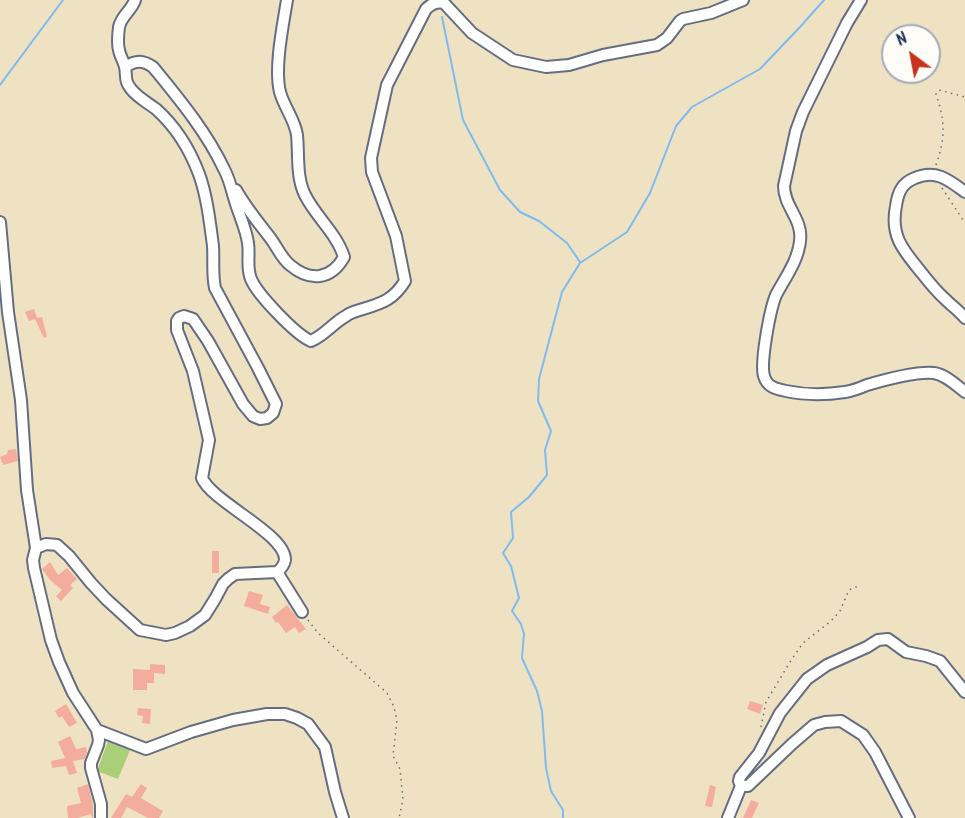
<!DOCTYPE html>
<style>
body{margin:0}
#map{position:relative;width:965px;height:818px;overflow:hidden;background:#eee2c3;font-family:Kalam,sans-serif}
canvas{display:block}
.north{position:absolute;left:881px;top:24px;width:60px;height:60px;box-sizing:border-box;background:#fdfcf7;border:2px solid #a3aaba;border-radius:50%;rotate:328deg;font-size:16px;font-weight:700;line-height:24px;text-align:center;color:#1b2f5e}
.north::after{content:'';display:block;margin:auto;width:21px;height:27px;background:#c8321e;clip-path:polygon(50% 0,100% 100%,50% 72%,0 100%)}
</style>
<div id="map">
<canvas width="965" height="818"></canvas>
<div class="north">N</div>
</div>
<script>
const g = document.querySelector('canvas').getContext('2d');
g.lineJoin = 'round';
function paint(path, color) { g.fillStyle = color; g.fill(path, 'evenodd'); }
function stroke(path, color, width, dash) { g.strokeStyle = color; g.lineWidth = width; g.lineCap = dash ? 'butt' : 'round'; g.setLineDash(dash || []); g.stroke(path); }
paint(new Path2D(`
 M108,741l22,9 -12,29 -21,-8z`), '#a9cf79');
stroke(new Path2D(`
 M442,17l21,103 37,70 20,22 19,9 28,22 13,19
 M0,85l63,-85
 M563,818v-8l-12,-19 -5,-23 -4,-57 -5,-20 -15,-33 2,-24 -3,-10 -9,-13 7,-13 -8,-32 -8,-13 10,-15 -2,-26 18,-15 18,-22 -2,-25 6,-19 -13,-30 1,-22 23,-87 18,-29 47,-31 23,-39 26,-67 16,-19 68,-38 40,-42 24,-27`), '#7fbbf1', 2);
paint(new Path2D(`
 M34,309l3,9 5,-1 5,20 -3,1 -9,-19 -6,2 -4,-9z
 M16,449l2,12 -15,4 -3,-8 7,-3 1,-4z
 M212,551h7v22h-7z
 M50,562l8,13 9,-7 10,11 -7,6 3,3 -12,13 -5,-5 6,-6 -12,-10 -8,-11z
 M249,591l14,4 -3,9 10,3 -2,7 -24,-8z
 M287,605l19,24 -7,4 -4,-6 -9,6 -8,-11 -2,1 -4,-6z
 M150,664l15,1v9l-11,-1v10h-7v7h-14v-21l17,1z
 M750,701l13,4 -3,9 -13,-5z
 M66,704l11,19 -8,4 -7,-11 -3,2 -4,-7z
 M138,708l13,1 -1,15 -8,-1 1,-7 -6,-1z
 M70,736l6,13 10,-2 1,5 -2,7 -12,2 4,12 -8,2 -3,-9 -14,2 -1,-7 14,-3 -7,-16z
 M88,784l5,21v13h-1l-1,-4 -14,4h-9l-1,-12 14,-3 -4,-15z
 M141,784l6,4 -6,10 22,13 -4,7h-11l-21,-11 -6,11h-10l15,-24 6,3z
 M710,785l6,2 -4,20 -7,-1z
 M751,800l8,3 -7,15h-9z`), '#f4ad9c');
const minor = new Path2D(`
 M861,0l-14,23 -44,89 -7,19 -12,55c0,21 19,33 16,55 -2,20 -15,37 -24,54 -6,14 -16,68 -12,81 3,11 12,13 22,15 19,4 39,4 59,1 7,-1 15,-4 22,-7 17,-5 49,-14 67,-12 12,2 22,12 31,19
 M125,67c11,-7 18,-7 28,0 26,32 53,64 71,102 6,11 8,23 12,35 4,13 10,25 12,39 2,12 -2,24 3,36 6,15 45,56 60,62 14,-6 22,-18 35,-25 5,-4 11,-5 17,-7 20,-6 31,-10 42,-28l-9,-45 -24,-64 -1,-14 16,-73 39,-76c5,-5 11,-8 18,-6l28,30 41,27 33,7 23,-2 34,-10 54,-10 10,-7 13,-17 3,-2 28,-6 32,-13
 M236,190c10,18 23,33 35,49 6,8 11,20 19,26 20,17 41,15 54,-8 -7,-23 -28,-40 -39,-62 -9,-18 -6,-40 -8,-60 -2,-15 -13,-28 -17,-43 -6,-24 3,-67 7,-92
 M965,192c-16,-12 -29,-23 -50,-14 -13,5 -17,14 -19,28 -6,30 7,44 25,66 7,9 15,19 24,27 7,7 14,12 20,19
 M0,222l8,90 13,88 6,90 9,58
 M277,572l25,40
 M97,730l49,19 45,-17 42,-12 34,-6h18l12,4 11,6 17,23 10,45 8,26
 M101,818v-14l-10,-36v-5l7,-18 1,-5 -2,-10 -24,-37 -14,-31 -8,-22 -17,-72 -1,-8 3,-12 10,-4 11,1 12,11 22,27 15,16 34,31 26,5 9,-2 15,-7 15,-11 10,-16 8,-15 5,-5 7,-5 42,-2c4,-3 7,-7 8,-12 1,-26 -73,-58 -83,-82l7,-38 -16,-69 -16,-41v-9l2,-3 5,-2 9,3 15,22 35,63 10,12 7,3 7,-1 6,-5 3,-9 -18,-36 -43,-80c-3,-14 -1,-28 -2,-42 -3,-23 -6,-50 -14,-72 -9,-24 -24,-48 -43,-65 -8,-6 -19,-12 -25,-20 -7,-9 -4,-12 -6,-22 -1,-5 -5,-11 -6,-17 -2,-7 -1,-15 0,-23 2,-11 13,-17 16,-27
 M728,818l13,-32
 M909,818l-34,-66 -12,-17 -22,-14 -16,1 -11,3 -22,19 -44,42h-7l-2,-5 1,-4 19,-24 21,-40 27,-34 20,-14 40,-18 11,-7 10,-1 18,13 20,4 14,5 25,31`);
stroke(minor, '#656e81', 14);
stroke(new Path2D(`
 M936,165c10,-29 9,-43 0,-71l3,-4 26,7
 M942,188l23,35
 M308,620l10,13 69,60 7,14 3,13 -4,36 7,13 3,31 -4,18
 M761,727l5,-25 24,-40 13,-19 28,-22 9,-10 9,-21 9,-4`), '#656e81', 1.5, [1.5, 4.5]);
stroke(minor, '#fff', 10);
</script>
